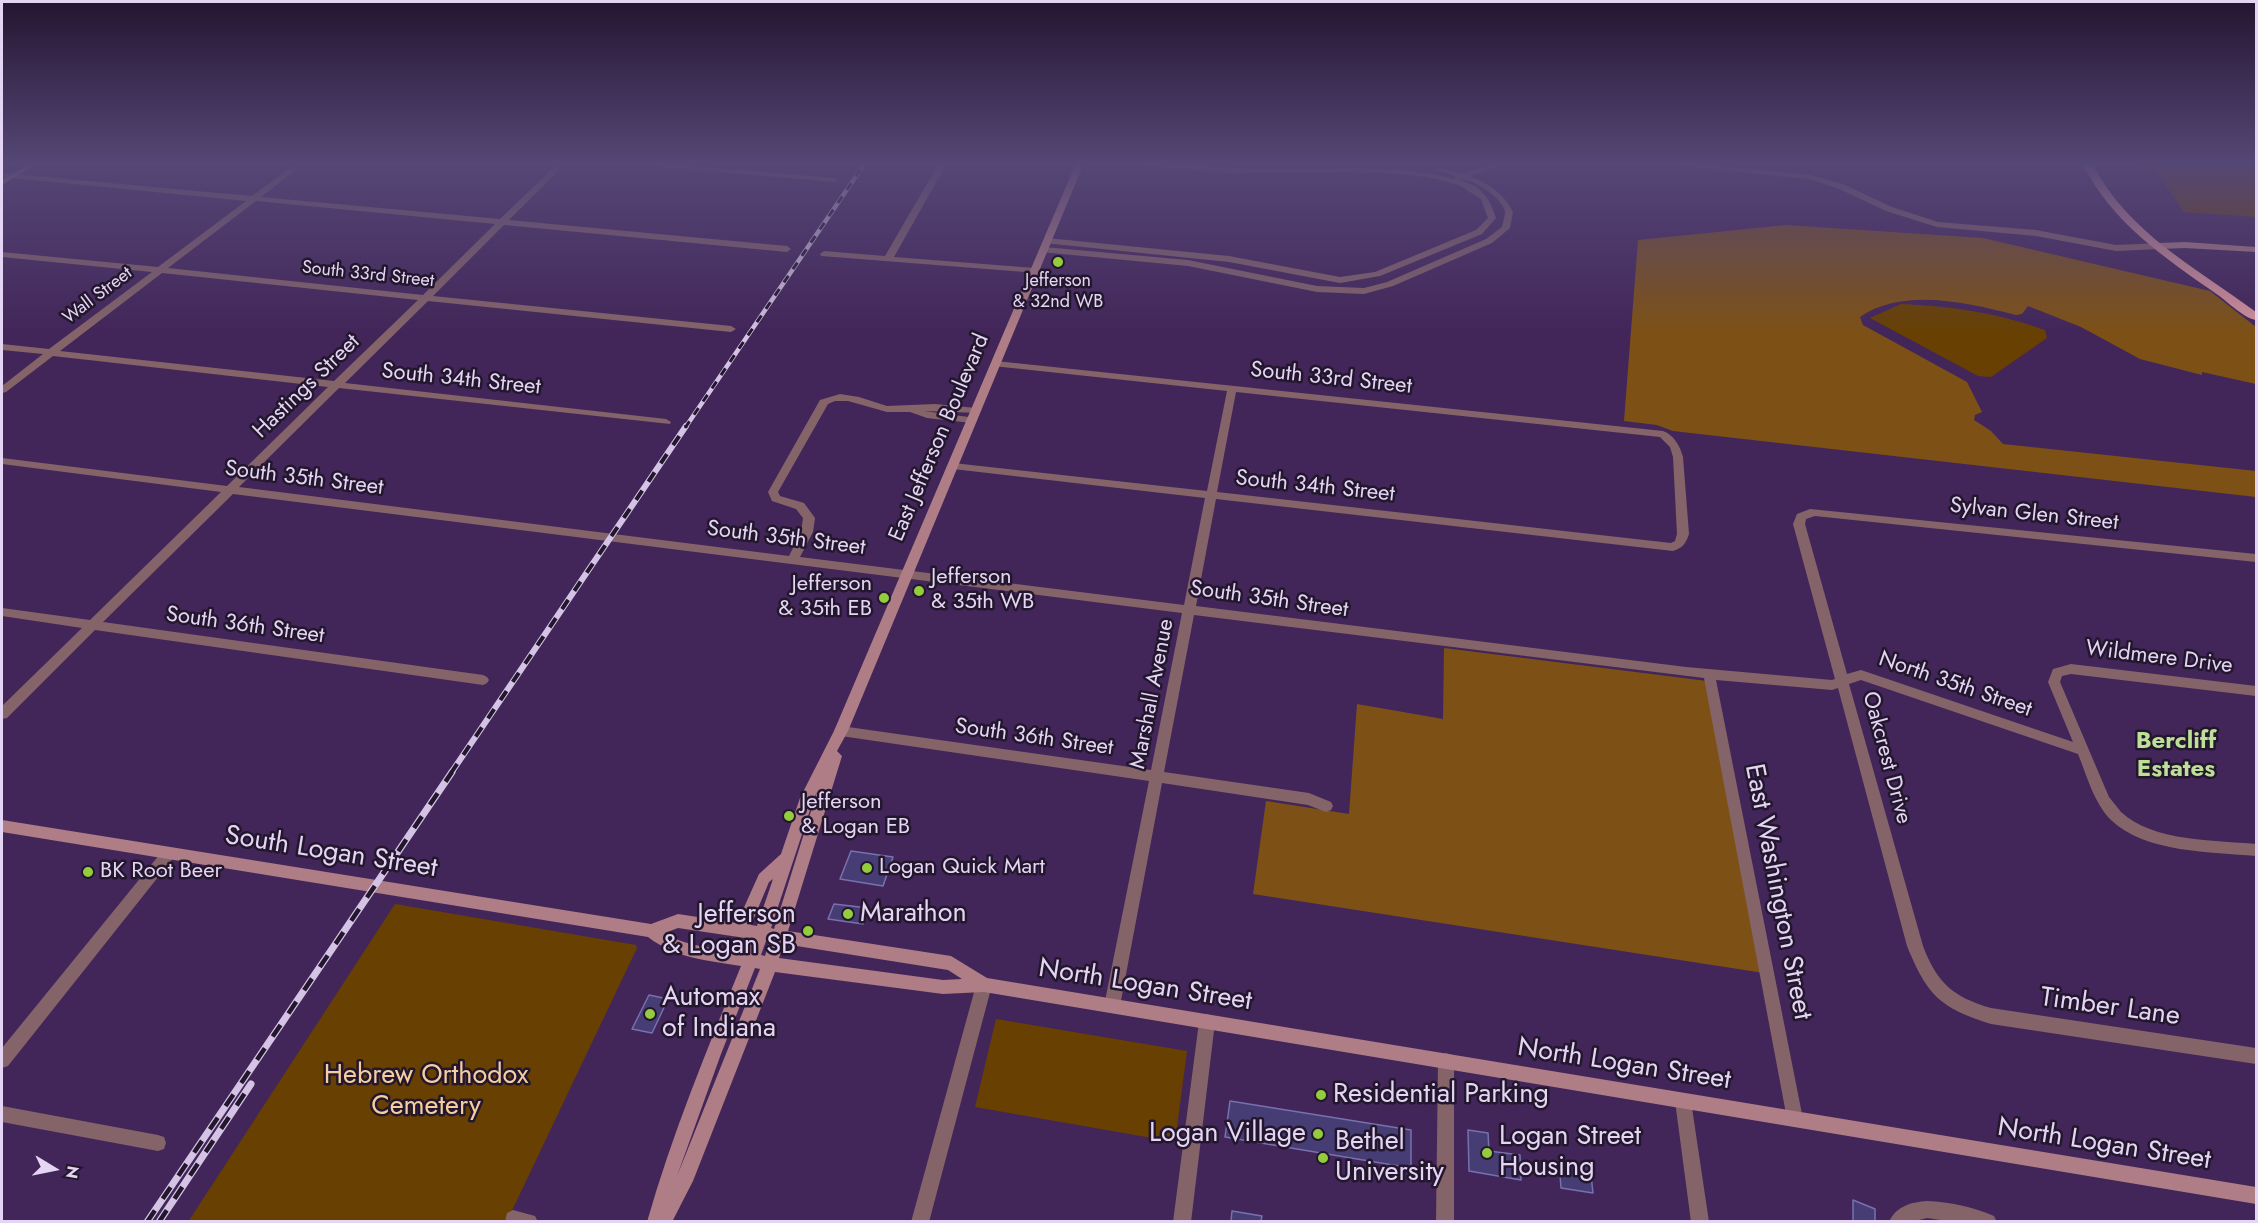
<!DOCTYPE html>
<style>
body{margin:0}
#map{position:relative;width:2258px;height:1223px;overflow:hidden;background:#432659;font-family:Jost,sans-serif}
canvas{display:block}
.frame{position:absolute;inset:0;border:3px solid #e5d5f4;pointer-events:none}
.north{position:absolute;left:24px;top:1139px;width:60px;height:60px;-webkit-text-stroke:4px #23172d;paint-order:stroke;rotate:100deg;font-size:16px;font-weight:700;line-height:24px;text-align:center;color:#e5d5f4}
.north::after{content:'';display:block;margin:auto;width:21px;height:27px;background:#e5d5f4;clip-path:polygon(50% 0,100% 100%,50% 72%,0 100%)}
</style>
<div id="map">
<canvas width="2258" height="1223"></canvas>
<div class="frame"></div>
<div class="north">N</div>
</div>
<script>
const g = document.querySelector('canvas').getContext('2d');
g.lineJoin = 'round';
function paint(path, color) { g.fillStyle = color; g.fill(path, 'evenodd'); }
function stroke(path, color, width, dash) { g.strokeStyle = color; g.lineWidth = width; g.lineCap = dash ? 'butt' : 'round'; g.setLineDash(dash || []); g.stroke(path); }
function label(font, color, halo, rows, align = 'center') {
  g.font = font + ' Jost,sans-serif'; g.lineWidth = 5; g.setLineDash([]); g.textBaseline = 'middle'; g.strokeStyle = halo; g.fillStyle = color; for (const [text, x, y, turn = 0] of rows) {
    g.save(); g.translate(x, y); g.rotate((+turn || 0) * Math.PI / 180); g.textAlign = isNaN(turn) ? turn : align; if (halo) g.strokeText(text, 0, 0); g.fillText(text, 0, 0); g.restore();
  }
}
paint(new Path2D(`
 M2111,163h145v54l-72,-5 -29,-42z
 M1901,304c51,2 96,9 144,26l2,8 -56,39 -13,-1 -108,-58z
 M395,904l241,41 1,3 -130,273 -319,1z
 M996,1019l191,32 -12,91 -200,-35z`), '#684002');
paint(new Path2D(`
 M1786,225l197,13 227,53 46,36v57l-54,-12v3l-62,-16 -59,-32 -53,-21 -6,8 -6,1c-48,-12 -112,-28 -156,2l3,8 104,57 15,30 -7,3 -1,5 17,11 12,13 253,27v26l-583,-66 -16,-6 -33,-4 14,-181z
 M1444,648l263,33 57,292 -511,-79 13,-93 83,13 8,-110 86,15z`), '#7d5115');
const building = new Path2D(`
 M851,851l42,6 -10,29 -43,-7z
 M834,904l34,4 -5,16 -35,-5z
 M649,995l19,4 -16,34 -20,-4z
 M1230,1101l181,29v38l-186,-31z
 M1468,1130l20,3 1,18 31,4 1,25 -52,-9z
 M1559,1161l31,5 3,27 -32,-5z
 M1853,1200l22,9v12h-22z
 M1232,1211l30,5 -1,5h-30z`);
paint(building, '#463d75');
stroke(building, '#7871ad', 1.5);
paint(new Path2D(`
 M296,163h9l-44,34 239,22 58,-56h8l-57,57 278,26 4,3 -4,3 -283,-27 -71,71 298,30 5,3 -5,3 -303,-31 -83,82 321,36 5,3 -1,2 -331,-36 -100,99 550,69 12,-24 2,-14 -7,-9 -24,-8 -4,-9 52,-92 20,-6 19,3 28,9 48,-2 41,4 4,1v4l-56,-2 52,7 1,2 -1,2 -4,1 -45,-5 -17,-6h-23l-39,-11h-13l-7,3 -50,88 2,4 24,7 11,15 -2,14 -13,25 384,48 21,-107 -252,-29 -5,-3 5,-3 254,28 20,-100 -234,-25v-4l3,-1 667,70c11,4 17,15 20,26l6,77c-3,9 -6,14 -16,17l-457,-52 -20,107 490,61 146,13 3,-1 -42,-155 4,-10 13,-5 446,45v8l-441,-46 -9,3 -1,5 42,150 14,-4 212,72 -25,-60 5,-13 18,-5 185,22v10l-185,-22 -9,2 -2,6 49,115c4,5 8,10 12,15 32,30 94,28 135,32v12c-44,-4 -111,-3 -145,-36 -17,-17 -24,-44 -33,-66l-217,-74 -12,4 74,262c14,37 30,51 68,62l265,40v16l-265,-40c-51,-16 -64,-29 -84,-78l-69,-258 -6,2 -116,-10 87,439 -2,6 -6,2 -6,-2 -2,-6 -83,-441 -510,-63 -30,157 145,21 22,9 2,4 -2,4 -5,2 -18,-7 -146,-22 -42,223 -2,5 -6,2 -6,-2 -2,-5 45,-225 -308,-45 -5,-1 -2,-4 2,-4 5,-1 310,44 31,-157 -949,-119 -130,128 380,53 4,2 2,3 -2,3 -4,2 -388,-55 -88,88 -5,1v-13l80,-78 -80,-12v-8l88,12 131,-128 -219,-28v-6l225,28 101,-99 -275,-31 -47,36 -4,1v-7l41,-32 -41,-4v-6l47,5 103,-77 -150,-15v-5l156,15 88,-66 -244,-24v-4l250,23zM256,201l239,23 -72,71 -255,-27zM162,273l256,27 -84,81 -274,-30zM1236,392l424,45 10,10 3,10 4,77 -2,7 -4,2 -454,-51z
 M633,163h28l173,15 4,2 -4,2 -197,-17z
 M939,163h8l-53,94 141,11 3,1v4l-217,-17 -1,-2 4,-3 61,5z
 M1125,163c41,-3 83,4 124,6 69,1 137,-7 206,10v-3l-19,-6 4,-2 23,6 30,-11h10l-1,2 -32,11c20,8 33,17 43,36l-3,16 -18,15 -99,43 -29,8 -47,-2 -129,-26 -147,-14v-4l3,-1 144,13 129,26 47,2 23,-6 99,-43 16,-12c1,-4 3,-11 3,-15 -2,-14 -33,-35 -46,-32 23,6 30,17 37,38l-14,16 -102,42 -40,7 -111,-21 -185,-19v-4l3,-1 182,18 111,21 35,-5 101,-42 12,-12 -7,-19 -22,-14 -31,-8 -40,-4 -42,-1 -109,1 -108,-8z
 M1665,163h25l121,12 34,10 47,22 46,15 98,8 80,15 43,-2 4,3 -4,3 -43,2 -80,-15 -99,-9 -51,-16 -47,-22 -29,-10 -141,-14z
 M169,847l5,2 2,4 -2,4 -166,209 -6,2v-20l162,-199z
 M984,978l5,2 3,5 -63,237h-18l65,-237 3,-5z
 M1207,1014l6,3 2,5 -24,200h-18l26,-200 2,-5z
 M1446,1053l6,2 2,6v161h-18l2,-161 2,-6z
 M1683,1093l6,2 2,6 18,121h-18l-16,-121 2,-6z
 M2,1106l156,29 6,2 2,6 -2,6 -6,2 -156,-29z
 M1927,1201c23,1 46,6 67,15l3,6h-43l-27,-4 -16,4h-22c7,-16 23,-20 38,-21z
 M513,1210l22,6 3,6h-33l2,-9z`), '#846469');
paint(new Path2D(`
 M30,163h9l-37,22v-5z
 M1076,163h8l-236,568 -11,20 5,5 -54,175 163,25 36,22 1269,209v17l-1272,-212 -41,2 -168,-22 -82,209 -21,41h-25c25,-88 60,-172 94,-256 -35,-6 -64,-7 -93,-29l-646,-105v-12l649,104 27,-10 59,9 22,-49 22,-20 19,-56 34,-67zM817,792l-43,137 -3,-1 43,-130zM773,879l-16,47 -6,-1 18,-43zM678,928l74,11 -6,14c-26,-5 -59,-5 -81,-20zM766,941l3,1 -4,14 -4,-1zM784,944l164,26 14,9 -19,1 -164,-22zM755,968l5,1 -83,207 44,-122z
 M2185,242l71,5v5l-71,-4 -26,1 -4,-3 4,-3z`), '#af7d85');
paint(new Path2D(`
 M2082,163h10c36,70 103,104 164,149v8c-12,-2 -27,-17 -38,-25 -53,-37 -106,-72 -136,-132z`), '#d1909a');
const railFar2 = new Path2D(`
 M685,428l180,-265`);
const railFar1 = new Path2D(`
 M451,773l235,-347`);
const rail = new Path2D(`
 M147,1222l305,-450
 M159,1222l92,-138`);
stroke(railFar2, '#d4c3e4', 4.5);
stroke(railFar1, '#d4c3e4', 6);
stroke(rail, '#d4c3e4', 7);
stroke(railFar2, '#23172d', 3, [8]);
stroke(railFar1, '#23172d', 4, [11]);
stroke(rail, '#23172d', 4.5, [14]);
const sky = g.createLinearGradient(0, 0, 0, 334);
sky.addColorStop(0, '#251531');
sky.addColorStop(0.49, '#554776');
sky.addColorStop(1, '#55477600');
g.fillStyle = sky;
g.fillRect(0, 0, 2258, 334);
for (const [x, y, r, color] of [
 [1058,262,6,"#93cc3d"],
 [919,591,6,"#93cc3d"],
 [884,598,6,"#93cc3d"],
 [789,816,6,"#93cc3d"],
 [867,868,6,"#93cc3d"],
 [88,872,6,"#93cc3d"],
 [848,914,6,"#93cc3d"],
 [808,931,6,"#93cc3d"],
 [650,1014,6,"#93cc3d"],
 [1321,1095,6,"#93cc3d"],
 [1318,1134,6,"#93cc3d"],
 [1487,1153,6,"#93cc3d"],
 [1323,1158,6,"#93cc3d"]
]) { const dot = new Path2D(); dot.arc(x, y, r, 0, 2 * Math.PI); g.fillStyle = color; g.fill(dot); stroke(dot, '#23172d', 2); }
label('18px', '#e5d5f4', '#23172d', [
 ["South 33rd Street",368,275,6],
 ["Wall Street",98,296,-37]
]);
label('18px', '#e5d5f4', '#23172d', [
 ["Jefferson",1058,282],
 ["& 32nd WB",1058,303]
]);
label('22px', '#e5d5f4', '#23172d', [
 ["South 33rd Street",1331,379,6],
 ["South 34th Street",461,380,6],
 ["Hastings Street",307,387,-44],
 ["East Jefferson Boulevard",940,438,-67],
 ["South 35th Street",304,479,7],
 ["South 34th Street",1315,487,6],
 ["Sylvan Glen Street",2034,515,6],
 ["South 35th Street",786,539,7],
 ["South 35th Street",1269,600,8],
 ["South 36th Street",245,626,8],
 ["Wildmere Drive",2159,658,7],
 ["North 35th Street",1955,685,19],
 ["Marshall Avenue",1153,694,-79],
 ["South 36th Street",1034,738,8],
 ["Oakcrest Drive",1886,758,75]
]);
label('22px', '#e5d5f4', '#23172d', [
 ["Jefferson",931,578],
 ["& 35th WB",931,603],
 ["Jefferson",872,585,"right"],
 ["& 35th EB",872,610,"right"],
 ["Jefferson",801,803],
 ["& Logan EB",801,828],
 ["Logan Quick Mart",879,868],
 ["BK Root Beer",100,872]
], 'left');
label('bold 24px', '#bddf98', '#23172d', [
 ["Bercliff",2176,742],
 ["Estates",2176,770]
]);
label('27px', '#e5d5f4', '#23172d', [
 ["South Logan Street",331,853,9],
 ["East Washington Street",1777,892,79],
 ["North Logan Street",1145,986,9],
 ["Timber Lane",2110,1008,8],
 ["North Logan Street",1624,1065,9],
 ["North Logan Street",2104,1145,9]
]);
label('27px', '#e5d5f4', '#23172d', [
 ["Marathon",860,914],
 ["Jefferson",796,915,"right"],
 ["& Logan SB",796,946,"right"],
 ["Automax",662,998],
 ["of Indiana",662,1029],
 ["Residential Parking",1333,1095],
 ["Logan Village",1306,1134,"right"],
 ["Logan Street",1499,1137],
 ["Housing",1499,1168],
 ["Bethel",1335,1142],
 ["University",1335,1173]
], 'left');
label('27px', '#f5cda1', '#23172d', [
 ["Hebrew Orthodox",426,1076],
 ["Cemetery",426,1107]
]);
</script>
